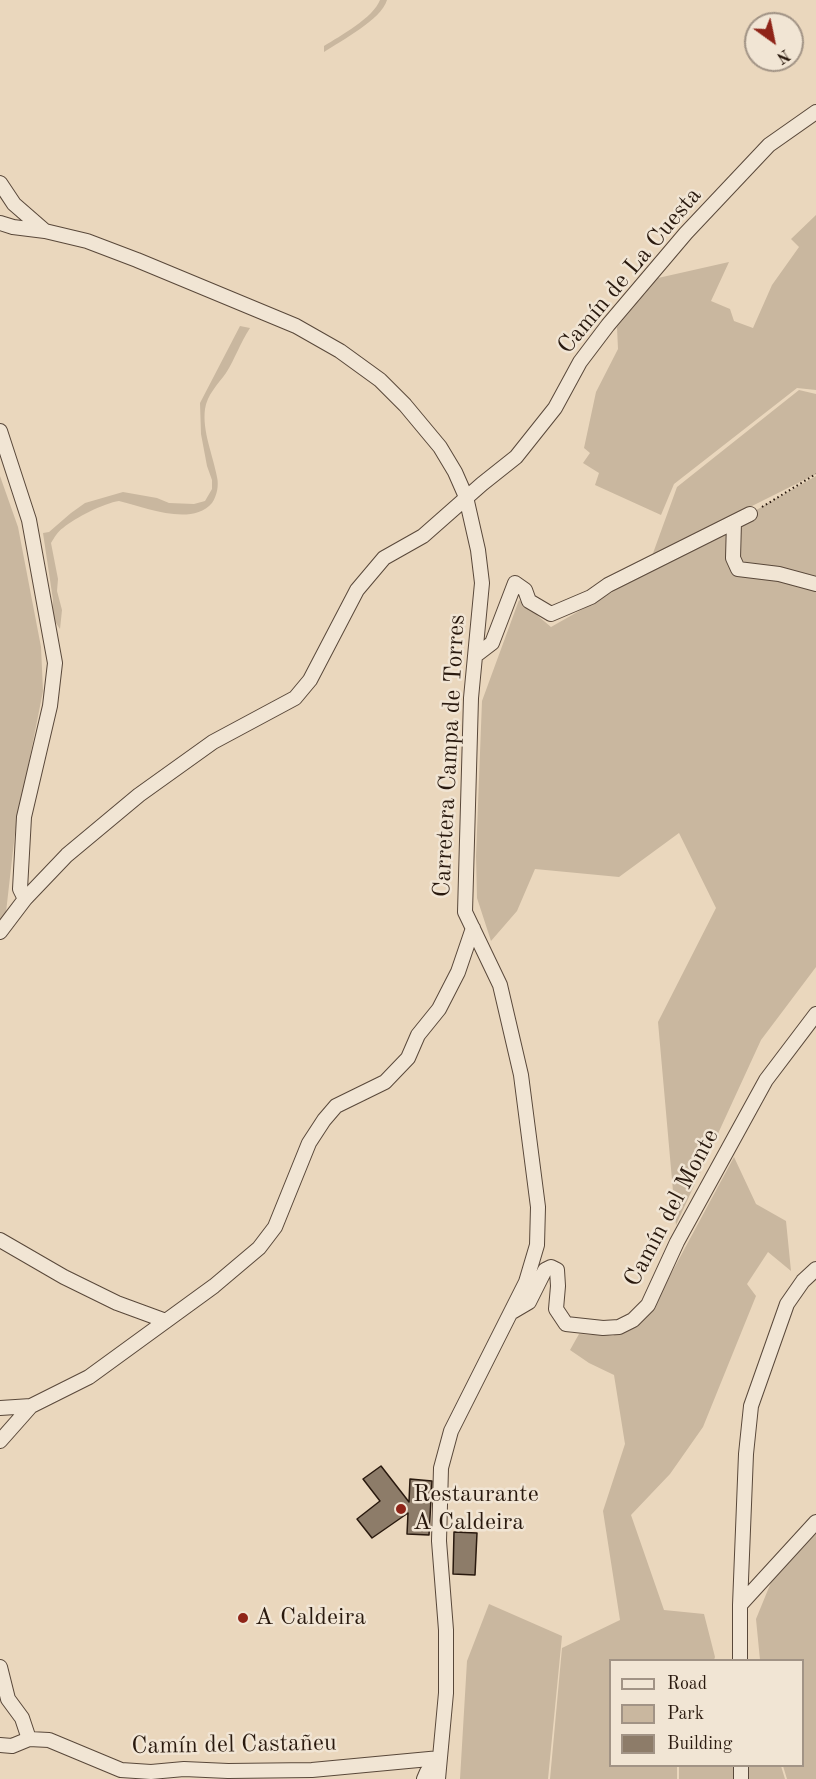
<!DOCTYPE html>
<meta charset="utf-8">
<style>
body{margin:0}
#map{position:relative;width:816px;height:1779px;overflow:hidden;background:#ead7bd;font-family:"Old Standard TT",serif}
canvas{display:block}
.legend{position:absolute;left:609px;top:1659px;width:195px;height:108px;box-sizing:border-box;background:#f1e5d4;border:2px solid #a19385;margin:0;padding:8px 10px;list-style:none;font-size:18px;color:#29190e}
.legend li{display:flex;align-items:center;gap:12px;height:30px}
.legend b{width:30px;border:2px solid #a19385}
.north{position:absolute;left:744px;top:12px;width:60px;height:60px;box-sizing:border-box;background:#f1e5d4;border:2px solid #a19385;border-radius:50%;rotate:147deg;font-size:16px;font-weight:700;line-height:24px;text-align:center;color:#29190e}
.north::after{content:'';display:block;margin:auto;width:21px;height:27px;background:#8f2418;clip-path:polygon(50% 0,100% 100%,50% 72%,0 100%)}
</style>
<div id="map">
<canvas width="816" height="1779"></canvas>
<ul class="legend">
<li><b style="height:8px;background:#f1e5d4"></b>Road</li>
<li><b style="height:16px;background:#c9b79f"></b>Park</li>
<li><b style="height:16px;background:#8d7c69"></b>Building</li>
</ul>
<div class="north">N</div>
</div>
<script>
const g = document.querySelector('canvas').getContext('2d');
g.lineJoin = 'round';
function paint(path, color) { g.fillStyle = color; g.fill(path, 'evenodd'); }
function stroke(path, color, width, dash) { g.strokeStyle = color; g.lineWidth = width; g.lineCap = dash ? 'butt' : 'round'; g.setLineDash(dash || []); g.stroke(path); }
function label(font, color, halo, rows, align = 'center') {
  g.font = font + ' "Old Standard TT",serif'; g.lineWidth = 5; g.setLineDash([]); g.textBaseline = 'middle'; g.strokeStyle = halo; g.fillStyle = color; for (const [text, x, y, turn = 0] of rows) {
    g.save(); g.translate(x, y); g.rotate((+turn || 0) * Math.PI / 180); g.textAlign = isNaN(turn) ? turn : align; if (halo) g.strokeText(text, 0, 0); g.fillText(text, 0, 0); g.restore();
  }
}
paint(new Path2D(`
 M380,0h7c-6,20 -45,40 -63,52v-6c16,-10 49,-28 56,-46z
 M816,215v175l-19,-2 -123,96 -13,31 -66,-30 4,-12 -16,-10 7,-10 -6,-5 12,-56 22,-43 -1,-22 41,-49 71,-16 -18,39 19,8 4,12 19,7 19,-43 27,-38 -8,-8z
 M240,326l10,2c-10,15 -15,31 -24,45 -8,11 -19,22 -21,36 -3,22 8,46 12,68 2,8 0,19 -5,26 -21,24 -67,4 -93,-2 -15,2 -44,17 -56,27 -5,3 -9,10 -12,15l7,36 -1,12 5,19 -2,19 -8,-12 1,-17 -10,-67 6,-1 22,-19 14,-10 38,-11 34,6 12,5 25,1 11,-3 7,-12v-9l-5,-14 -6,-32 -1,-31z
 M799,390l17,4v80l-164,82 25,-69z
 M0,476l18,51 23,120 2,44 -28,142 -10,88 -5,6z
 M816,476v491l-55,73 -85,185 -18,-203 58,-114 -37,-75 -60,44 -84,-8 -18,42 -26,30 -14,-43 -1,-42 6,-155 37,-101 32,27z
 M734,1157l22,47 30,17 5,50 -23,-19 -21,32 9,12 -53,131 -33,47 -39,41 33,95 40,4 11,43 -1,3h-104v106h67v13h-127l12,-131 58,-28 -17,-109 22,-67 -11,-69 -25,-12 -19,-13 9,-16 34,2 38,-25z
 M816,1530v249h-29l-4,-13h19v-106h-42l-4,-41 18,-44z
 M489,1604l73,32 -14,143h-88l7,-118z
 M679,1766h102l4,13h-106z`), '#c9b79f');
const building = new Path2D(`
 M381,1466l28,36 1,-23 22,2 -3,54 -22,-1 1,-21 -36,25 -15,-19 23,-18 -17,-22z
 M454,1532l23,1 -2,42 -22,-1z`);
paint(building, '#8d7c69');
stroke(building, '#29190e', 1.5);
const minor = new Path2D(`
 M0,183l14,21 31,27
 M0,223l13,4 32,4 42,10 50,19 159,66 44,25 40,29 25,25 35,42 15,25 11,25 12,53 4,33 -11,115 -6,214 35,73 21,90 17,132 -1,38 -11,37 -75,149 -10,37 -2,73 7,89v63l-8,86
 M0,431l29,89 26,143 -5,43 -26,111 -4,72 5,10
 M734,522l-1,36 5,11 41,5 37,10
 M475,656l17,-13 23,-60 10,7 4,11 22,13 40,-17 17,-12 142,-71
 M0,932l25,-33 42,-44 72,-60 74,-53 82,-44 15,-18 47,-90 27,-32 39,-22 59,-52 34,-27 39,-49 25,-46 28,-37 78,-92 83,-88 47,-33
 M0,1240l64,37 53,26 49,18
 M512,1312l17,-10 16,-32 6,-3 6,3 1,16 -2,23 10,15 37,4 16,-1 14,-7 15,-15 29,-63 89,-162 50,-66
 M0,1408l31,-2 58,-29 125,-91 45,-38 16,-21 34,-84 15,-23 12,-14 49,-24 23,-24 10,-23 21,-26 19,-37 15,-44
 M0,1441l31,-35
 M740,1605l76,-83
 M740,1660v-55l6,-151 5,-48 36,-102 16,-23 13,-12
 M0,1667l8,32 14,19 7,21
 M0,1745l12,1 17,-7 20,1 72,30 30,2 33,-3 44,2 84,-1 128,-12
 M741,1766v13
 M424,1779l3,-7 13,-14`);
stroke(minor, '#59483a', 16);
stroke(new Path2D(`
 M762,507l54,-33`), '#29190e', 2, [1.5, 3]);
stroke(minor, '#f1e5d4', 14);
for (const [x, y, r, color] of [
 [401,1509,6,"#8f2418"],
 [243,1618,6,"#8f2418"]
]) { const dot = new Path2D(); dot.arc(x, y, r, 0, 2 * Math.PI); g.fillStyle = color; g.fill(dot); stroke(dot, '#f1e5d4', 2); }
label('24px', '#29190e', '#f1e5d4', [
 ["Camín de La Cuesta",630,271,-50],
 ["Carretera Campa de Torres",450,756,-87],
 ["Camín del Monte",672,1208,-62],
 ["Camín del Castañeu",234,1745,-1]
]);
label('24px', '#29190e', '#f1e5d4', [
 ["Restaurante",413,1495],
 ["A Caldeira",413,1523],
 ["A Caldeira",255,1618]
], 'left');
</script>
